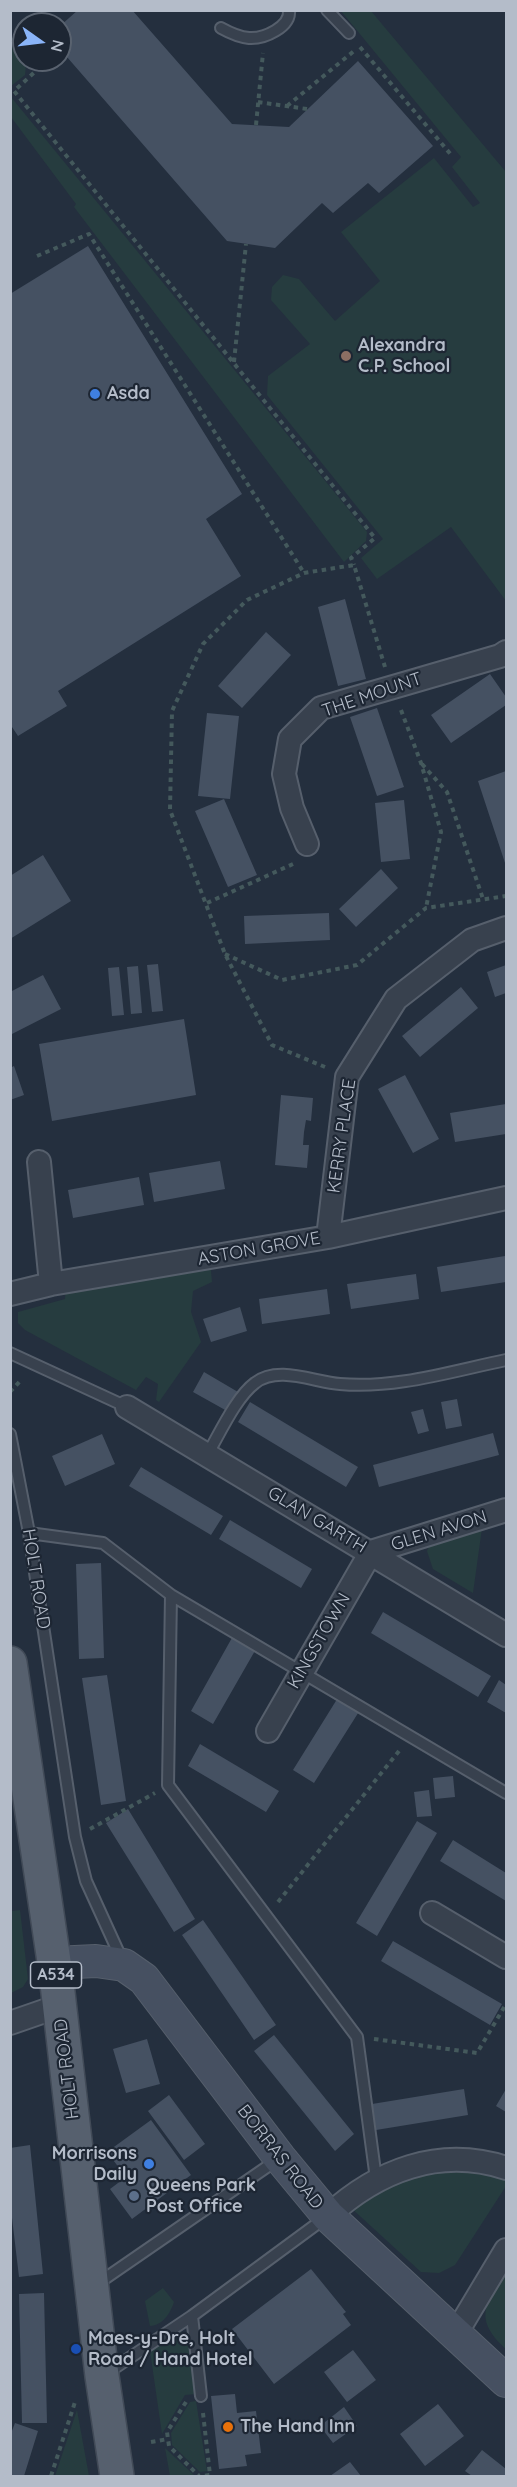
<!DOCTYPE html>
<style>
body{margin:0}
#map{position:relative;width:517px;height:2487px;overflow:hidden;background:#242f3e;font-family:Quicksand,sans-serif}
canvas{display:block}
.frame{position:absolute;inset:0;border:12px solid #b4bcc9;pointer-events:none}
.north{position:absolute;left:12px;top:12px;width:60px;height:60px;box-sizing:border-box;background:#1d2633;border:2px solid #59626f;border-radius:50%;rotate:104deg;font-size:16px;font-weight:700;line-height:24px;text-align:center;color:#b4bcc9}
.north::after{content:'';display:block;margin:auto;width:21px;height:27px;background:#8ab4f8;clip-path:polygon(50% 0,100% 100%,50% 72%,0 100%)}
</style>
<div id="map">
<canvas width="517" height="2487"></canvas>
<div class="frame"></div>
<div class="north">N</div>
</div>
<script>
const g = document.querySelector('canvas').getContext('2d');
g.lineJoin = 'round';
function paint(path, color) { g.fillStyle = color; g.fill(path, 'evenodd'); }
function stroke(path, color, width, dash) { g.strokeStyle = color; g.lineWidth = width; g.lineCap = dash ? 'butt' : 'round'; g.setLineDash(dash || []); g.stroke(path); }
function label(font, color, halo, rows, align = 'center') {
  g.font = font + ' Quicksand,sans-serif'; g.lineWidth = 4.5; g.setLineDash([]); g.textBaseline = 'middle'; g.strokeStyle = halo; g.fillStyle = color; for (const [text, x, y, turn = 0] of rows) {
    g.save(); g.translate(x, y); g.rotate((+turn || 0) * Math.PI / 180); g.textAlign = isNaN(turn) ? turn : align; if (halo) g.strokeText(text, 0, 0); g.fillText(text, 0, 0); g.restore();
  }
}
paint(new Path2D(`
 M341,11h30l135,161v429l-55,-74 -74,52 -16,-21 22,-19 -116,-144 1,-19 42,-32 -39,-44 1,-13 11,-12 16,4 36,42 45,-40 -39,-49 93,-74 39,49 7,-4 -28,-36 9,-10z
 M11,45l15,20 -1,10 -14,11z
 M11,97l356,435 -1,9 -22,21 -270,-355 2,-3 -65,-87z
 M210,1260l2,22 -19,9 -2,21 10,30 -42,60 -3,-2 2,-16 -12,-7 -10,13 -111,-60 -7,-7v-11l47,-13 1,-17 15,-6 35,9z
 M483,1521l-10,72 -40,-24 -6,-18 4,-9z
 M20,1910l8,69 -5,8 -12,6v-82z
 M450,2164l44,9 12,7v6l-51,79 -16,8 -18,-1 -72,-66 28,-26z
 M506,2270v79c-33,-30 -21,-45 0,-79z
 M163,2288l11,14c-4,12 -11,23 -24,24l-5,-25z
 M177,2330l10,4 5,5 4,55 -11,1 -23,39 -12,-83z
 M196,2401l11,70 -7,1 -28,-27 -1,-12 19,-31z
 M77,2410l12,66h-34z
 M165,2448l30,28h-25z`), '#263c3f');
paint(new Path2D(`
 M78,10h54l100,114 57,3 69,-66 75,85 -54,47 -11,-10 -35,30 -11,-10 -47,45 -48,-7 -167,-192v-23z
 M88,246l154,248 -36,25 35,57 -183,115 9,15 -49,30 -8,-12v-430z
 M345,599l21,80 -28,7 -20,-79z
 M266,632l25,23 -49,53 -24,-22z
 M490,674l16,23v8l-55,38 -20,-28z
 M377,708l27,79 -27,9 -27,-79z
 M207,713l32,3 -9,83 -32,-3z
 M506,771v95l-28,-85z
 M224,799l33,76 -29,12 -33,-76z
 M404,800l6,59 -29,3 -6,-59z
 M43,855l28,46 -61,38v-63z
 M381,869l17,19 -42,39 -17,-18z
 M329,913l1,27 -85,4 -1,-28z
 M158,964l5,47 -11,1 -5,-47z
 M506,965v28l-11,4 -8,-25z
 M138,966l4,47 -11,1 -4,-47z
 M119,967l5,48 -12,1 -4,-48z
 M43,975l18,34 -51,26v-43z
 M461,987l17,21 -58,49 -18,-21z
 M184,1019l12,76 -144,26 -13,-77z
 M14,1066l10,29 -14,5v-32z
 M405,1075l34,64 -26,14 -35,-64z
 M281,1095l32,3 -2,23 -5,-1 -2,12 -1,13h6l-2,23 -32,-3z
 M506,1104v30l-51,8 -5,-29z
 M220,1161l5,28 -71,13 -5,-29z
 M139,1177l5,28 -71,13 -5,-28z
 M505,1256l1,26 -65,10 -4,-25z
 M416,1274l3,25 -68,10 -4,-25z
 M327,1289l3,25 -68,10 -3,-25z
 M240,1307l7,24 -36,11 -8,-23z
 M204,1372l34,20 -11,19 -34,-19z
 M457,1399l5,27 -16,3 -5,-27z
 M250,1402l108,65 -12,20 -108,-65z
 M423,1409l6,22 -11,3 -7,-22z
 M493,1433l6,22 -120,32 -6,-22z
 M102,1434l13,30 -50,22 -13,-30z
 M141,1467l82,49 -12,19 -82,-49z
 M230,1520l82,49 -11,19 -82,-49z
 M101,1563l3,95 -25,1 -3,-95z
 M383,1612l108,64 -13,21 -107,-64z
 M233,1636l23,13 -43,75 -22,-13z
 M107,1675l19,126 -25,4 -19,-127z
 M499,1680l7,5v28l-19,-11z
 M339,1696l21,14 -46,73 -21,-13z
 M200,1744l79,47 -13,21 -78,-46z
 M453,1776l2,21 -20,2 -2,-21z
 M429,1790l3,26 -15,1 -3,-25z
 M128,1809l67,110 -21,13 -68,-109z
 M417,1821l20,12 -60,103 -21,-13z
 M453,1840l53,33v28l-66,-40z
 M203,1920l73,105 -22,15 -72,-105z
 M393,1941l109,63 -12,21 -109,-64z
 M274,2035l80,99 -19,17 -81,-100z
 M147,2039l13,45 -34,9 -13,-44z
 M464,2089l4,26 -92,15 -4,-26z
 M506,2089v23l-10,-6z
 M169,2095l36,49 -21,16 -36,-49z
 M151,2120l40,55 -59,44 -22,-30 16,-12 -19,-25z
 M30,2145l13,129 -24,3 -9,-76v-53z
 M311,2269l35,43 -3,2 8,11 -77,59 -42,-55z
 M44,2293l3,130h-25l-3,-129z
 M353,2350l23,30 -29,22 -23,-30z
 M235,2394l2,19 19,-2 5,42 -16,2 2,11 -28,3 -8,-73z
 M438,2404l26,32 -39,30 -25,-32z
 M344,2407l13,19 -24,17 -13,-17z
 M15,2423l23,8 -14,45h-14v-40z
 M482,2450l24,19v7h-34l-7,-5z
 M350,2462l11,14h-31z`), '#455162');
const lane = new Path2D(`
 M327,10l22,23
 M221,28c9,5 17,9 28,10 15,1 42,-11 40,-28
 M10,1353l117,54
 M10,1434l19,99 46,304 11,44 36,79
 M207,1455c12,-20 29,-58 48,-72 23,-18 59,-1 85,1 56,5 112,-13 166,-24
 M29,1533l74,10 68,52 335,198
 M171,1595l-3,190 189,252 19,142
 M97,2284l180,-124
 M107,2373l85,-57
 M201,2396l-9,-80 133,-98`);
const street = new Path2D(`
 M307,844l-15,-36 -8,-34 6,-35 31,-31 179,-52 6,-4
 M39,1162l12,122
 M328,1237l19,-160 49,-78 76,-59 34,-12
 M10,1294l41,-10 277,-47 178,-39
 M127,1407l379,228
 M268,1731l103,-179 135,-42
 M432,1913l74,44
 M10,2023l49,-17
 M328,2216c49,-45 111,-70 178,-48
 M455,2335l51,-85`);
const secondary = new Path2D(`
 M54,1963l42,-2 28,4 20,14 136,179 48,58 178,165`);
const primary = new Path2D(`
 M10,1663l46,312 46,401 15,100`);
stroke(lane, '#565f6c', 14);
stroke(street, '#565f6c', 26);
stroke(secondary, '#565f6c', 34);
stroke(primary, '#414a57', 36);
stroke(new Path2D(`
 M10,38l14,17
 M360,47l93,110
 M28,60l9,10 -23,21 361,447 -24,20 3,7
 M258,102l49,7
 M287,106l67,-55
 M256,125l7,-72
 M37,256l52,-22 215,339
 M234,362l12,-118
 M401,710l20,53 20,69 -15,76
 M422,764l25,28 36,107
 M207,903l86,-39
 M225,954l57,26 75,-15 69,-57 80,-12
 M325,1067l-53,-22 -47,-91 -55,-144 2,-99 31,-67 44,-44 57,-27 50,-8 31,102
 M10,1392l12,-13
 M90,1829l65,-36
 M278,1902l121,-151
 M374,2039l103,14 29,-49
 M186,2402l-19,30 2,14 30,30
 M203,2413l7,62 -7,1
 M151,2442l17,-3
 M51,2476l24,-74`), '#44595c', 4, [4.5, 4.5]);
stroke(lane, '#38414e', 10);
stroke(street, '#38414e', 22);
stroke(secondary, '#465061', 32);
stroke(primary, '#56606e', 33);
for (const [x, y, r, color] of [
 [346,356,6,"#8d6e63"],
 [95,394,6,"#3f7fe0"],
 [149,2164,6,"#3f7fe0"],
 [134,2196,6,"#5c6f8a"],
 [76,2349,6,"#1a4fb4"],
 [228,2427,6,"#e8710a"]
]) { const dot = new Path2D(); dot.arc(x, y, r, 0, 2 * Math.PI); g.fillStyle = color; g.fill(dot); stroke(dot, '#1d2633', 2); }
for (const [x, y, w] of [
 [56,1975,51]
]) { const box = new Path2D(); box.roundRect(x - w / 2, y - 13, w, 26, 4.5); g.fillStyle = '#1d2633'; g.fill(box); stroke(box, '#b4bcc9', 1.5); }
label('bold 16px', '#b4bcc9', null, [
 ["A534",56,1975]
]);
label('bold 18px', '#b4bcc9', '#1d2633', [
 ["Alexandra",358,346],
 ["C.P. School",358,367],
 ["Asda",107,394],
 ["Morrisons",137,2154,"right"],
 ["Daily",137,2175,"right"],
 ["Queens Park",146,2186],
 ["Post Office",146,2207],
 ["Maes-y-Dre, Holt",88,2339],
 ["Road / Hand Hotel",88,2360],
 ["The Hand Inn",240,2427]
], 'left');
label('18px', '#b4bcc9', '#1d2633', [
 ["THE MOUNT",372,695,-19],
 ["KERRY PLACE",342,1136,-82],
 ["ASTON GROVE",259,1249,-10],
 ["GLAN GARTH",317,1520,31],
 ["GLEN AVON",439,1531,-17],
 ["HOLT ROAD",36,1579,81],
 ["KINGSTOWN",319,1641,-60],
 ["HOLT ROAD",67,2069,-97],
 ["BORRAS ROAD",280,2157,52]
]);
</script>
